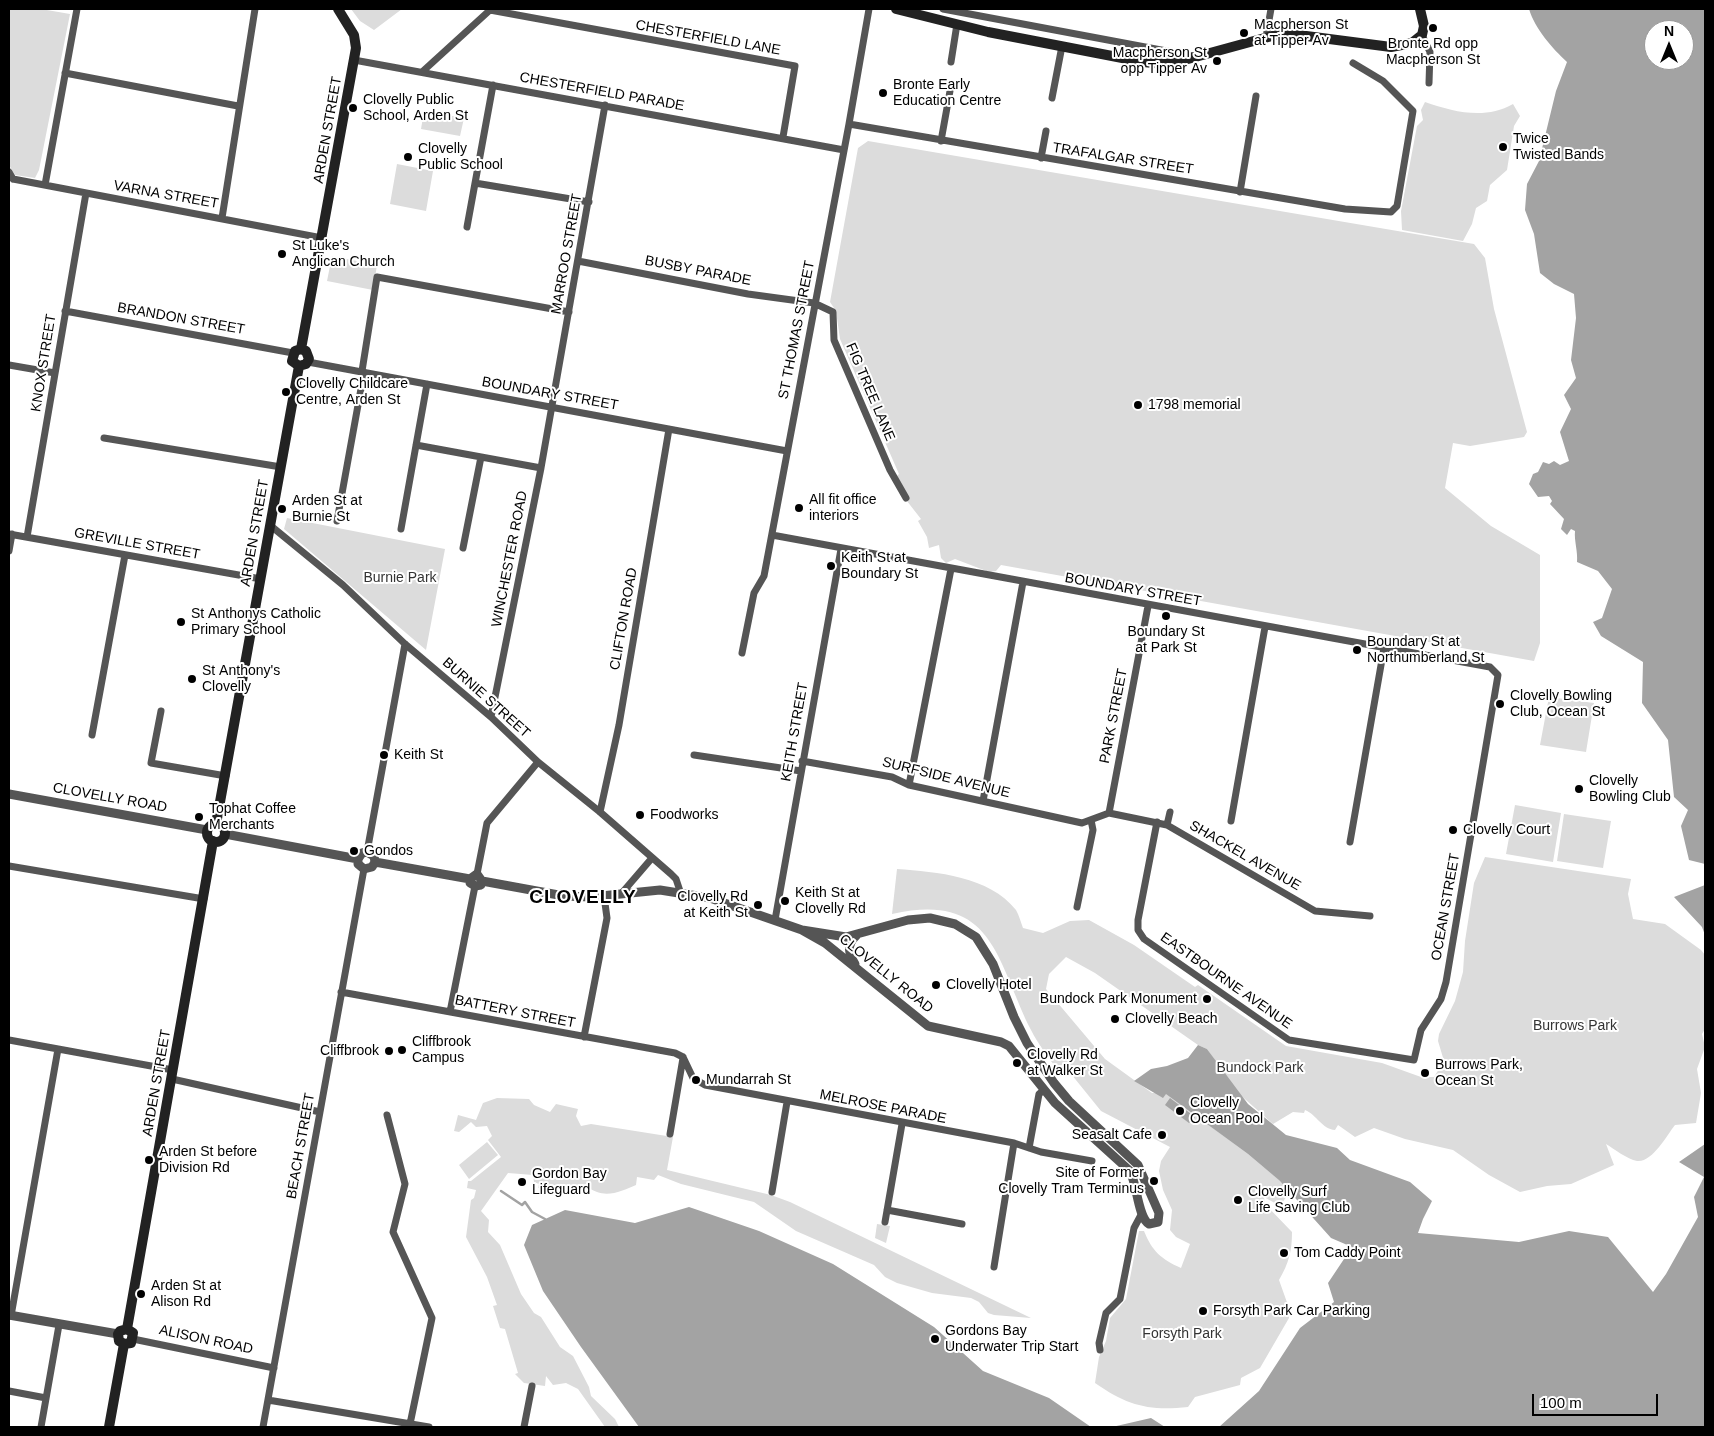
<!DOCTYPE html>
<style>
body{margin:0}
#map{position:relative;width:1714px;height:1436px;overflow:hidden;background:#fff;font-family:Helvetica,sans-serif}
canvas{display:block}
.frame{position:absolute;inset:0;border:10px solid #000;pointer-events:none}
.north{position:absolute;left:1644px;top:20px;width:50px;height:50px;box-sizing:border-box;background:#fff;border:1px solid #999;border-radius:50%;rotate:0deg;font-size:14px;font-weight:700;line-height:20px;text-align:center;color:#000}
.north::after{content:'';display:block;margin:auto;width:18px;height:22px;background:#000;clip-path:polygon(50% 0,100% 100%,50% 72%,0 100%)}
.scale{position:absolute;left:1532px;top:1394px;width:126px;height:22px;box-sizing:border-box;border:2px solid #000;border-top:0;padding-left:6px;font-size:15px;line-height:18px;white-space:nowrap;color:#000;-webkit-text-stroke:4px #fff;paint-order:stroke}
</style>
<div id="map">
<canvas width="1714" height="1436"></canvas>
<div class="frame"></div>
<div class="north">N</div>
<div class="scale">100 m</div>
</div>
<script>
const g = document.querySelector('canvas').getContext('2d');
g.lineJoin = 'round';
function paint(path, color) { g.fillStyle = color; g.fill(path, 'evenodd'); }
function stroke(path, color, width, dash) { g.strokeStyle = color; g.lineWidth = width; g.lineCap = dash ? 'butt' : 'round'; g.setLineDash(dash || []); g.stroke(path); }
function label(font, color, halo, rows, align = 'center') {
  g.font = font + ' Helvetica,sans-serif'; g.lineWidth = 4; g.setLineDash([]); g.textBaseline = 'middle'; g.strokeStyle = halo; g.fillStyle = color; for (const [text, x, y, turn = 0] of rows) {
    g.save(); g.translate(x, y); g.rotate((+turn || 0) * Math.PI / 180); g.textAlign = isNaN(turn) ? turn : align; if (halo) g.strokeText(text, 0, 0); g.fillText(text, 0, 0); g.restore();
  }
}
paint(new Path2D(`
 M9,9h32l29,5 -31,156 -4,8 -20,-3 -6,-10z
 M351,9h51l-28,21 -14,-9z
 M1425,102c29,10 60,18 88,2l7,12 -6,10 -7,44 -17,15 -3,16 -11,7 -4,16 -9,17 -61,-11 -1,-19 16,-85 6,-6 -2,-10z
 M424,111l40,7 -4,18 -39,-7z
 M868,141l606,103 11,14 9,51 33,123 -3,5 -54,9 -17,-3 -8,45 46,38 49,29v88l-6,18 -533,-96 -5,6 -7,1 -34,-13 -9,4 -5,-5 -2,-13 -10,3 -2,-11 -9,-16 3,-2 -18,-23 -6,-20 2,-2 -59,-135 -4,-28 -6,-9 28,-154z
 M397,164l36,7 -7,40 -36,-7z
 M332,256l45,9 -4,25 -46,-9z
 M287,518l158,31 -19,101 -142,-121z
 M1549,697l45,6 -8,49 -46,-7z
 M1515,805l46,8 -8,49 -47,-8z
 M1564,814l47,7 -8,47 -46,-7z
 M1485,857l146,22 -3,15 5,25 32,5 36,26 4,5v74l-3,5 3,13 -8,22 4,24 -5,30 -21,2c-8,10 -23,38 -38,36 -10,-2 -23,-12 -31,-17l8,21 -43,19 -24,2 -27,6 -31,-17 -36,-25 -48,-11 -31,-11 -19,9 -17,-12 -3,5c-13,-1 -18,-15 -30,-20l-1,3 -11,-1 -20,12 -36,-32 -30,-43 -9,-4 -103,-72 -29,-16 -17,17 -3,15 59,70 47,34h14l82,61 43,36 -11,16 -16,-9 1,7 27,28c0,19 -3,31 -13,48l10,28v10l-29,50 -19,10 -1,7 -45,12 -7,10c-39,4 -60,-1 -93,-24l4,-26 7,-16 4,-23 16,-19 13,-68h5c8,20 17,28 37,37l9,-24 -14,-7 -6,-7 2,-20 -9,-20 -4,-19 2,-10 9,-14 -69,-36 -38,-47 -6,5c-9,-12 -19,-25 -26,-39 -35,-70 -37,-139 -139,-116l5,-45c40,3 92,7 119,41 3,5 5,13 7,18l20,5 27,-12 19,-1 45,25 61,42 3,-2 88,61 96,17 39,14h13l10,-16 -6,-20 1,-7 16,-33 8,-29 2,-31 9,-58z
 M497,1098l32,1 5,6 16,7 6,-8 22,5 -2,7 5,10 10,-2 82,13 -6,33 104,25 19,7 241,116 -37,-3 -6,-2 -9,-11 -8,-4 -39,-5 -35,-10 -12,-6 -11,-12 -78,-34 -42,-29 -73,-18 -23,-9 -4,5 -17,-3 -1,8c-12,5 -26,12 -39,7 -5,-2 -8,-4 -15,-4 -15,0 -28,3 -44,0l1,-4 -5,-2 -1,-7 -25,-2 -27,38 8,9 -1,12 12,13 21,49 13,19 7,4 19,30 13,9 16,31 2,9 24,23 4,8h-14l-27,-38 -12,-6 -13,2 -7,-9 -1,10 -21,-3 -9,-9 3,-1 -13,-44 -5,-1 -7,-22 4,-1 -10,-28 -21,-40 5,-37 3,-2 2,-8 -9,-2 1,-7h3l30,-24 -13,-17 4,-4 -5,-10 -11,1 -5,-5 -12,10 -5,-1 4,-16 18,5 7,-17z
 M487,1142l11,13 -29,24 -10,-14z
 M877,1224l13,2 -4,17 -11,-5z`), '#dcdcdc');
paint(new Path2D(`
 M1529,9h176v855l-16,-4 -8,-34 7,-16 -14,-13 -6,-57 -26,-37 1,-41 -42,-26 -8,-14 9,-4 10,-29 -14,-18 -21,-9c1,-11 -3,-21 -2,-31l-4,-2 -4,6 -6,-6 3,-10 -14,-15 2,-3 -3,-5 -11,1 -9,-13 4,-10 5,-2 5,-10 6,2 5,-3 6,4 9,-4 -9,-29 11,-23 -7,-14 12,-17 -5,-18 5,-42 -2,-24 -20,-10 -14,-11 -6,-39 -9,-24 2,-26 12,-23 17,-70 11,-29c-15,-14 -32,-33 -38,-53zM1654,30h30v30h-30z
 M1705,885v50l-3,-8 -28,-30z
 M1198,1045l9,4 41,55 38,31 51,13 13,12 60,22 22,19 -9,18 -5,14 101,9 50,-11 39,6 45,55 13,-18 32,-57 -4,-20 10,-20 -25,-15 26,-18v283h-486l40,-36 41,-63 34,-26 -6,-19 24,-36 -21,-9 -51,-57 -32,-27 -82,-60 -3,4 -29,-17 17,-12 16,-3 21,-8z
 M1170,1098l25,19 -6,6 -24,-18z
 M689,1207l70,24 74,33 101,63 49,44 66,27 42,29h-452l-58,-80 -38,-56 -19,-46 8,-20 33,-15 70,13z
 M1151,1418l14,9h-53z`), '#a3a3a3');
stroke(new Path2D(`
 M501,1191l21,14 3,-3 7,10 13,7`), '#a3a3a3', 2.5);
stroke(new Path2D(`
 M943,9l250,47
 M1422,35l8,17 -1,31
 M1266,37l5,-28
 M354,60l490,90
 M951,62l6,-38
 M422,72l68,-62 305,56 -12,71
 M65,73l173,33
 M1052,98l10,-52
 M849,124l496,85 46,3 6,-6 16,-95 -30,-30 -30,-18
 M941,141l9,-50
 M1041,158l5,-27
 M9,172l4,7
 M13,179l309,59
 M475,183l114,19
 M45,185l32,-176
 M1240,192l16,-96
 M222,218l33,-209
 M467,227l26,-142
 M578,261l170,33 66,9 19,9 1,28 56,130 16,28
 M65,311l228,42
 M308,362l479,89
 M9,365l46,8
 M362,371l15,-94 192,35
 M104,438l177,29
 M416,445l125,23
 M337,521l27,-149
 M271,526l72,59 62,59 86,73 47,45 62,50 71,62 5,5 4,12
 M401,529l26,-145
 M9,534l252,45
 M772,535l718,132 8,8 -52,307 -5,17 -20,31 -7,30 -125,-20 -145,-101 -6,-9v-10l19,-98
 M27,537l59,-344
 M463,548l18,-91
 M9,551l3,-17
 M742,653l12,-60 10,-17 85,-452 20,-115
 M161,711l-10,52 75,13
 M491,717l50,-249 64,-363
 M92,735l33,-180
 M694,755l107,16
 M802,761l90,16 17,8 173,38 27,-10 39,-207
 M909,785l42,-216
 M983,801l40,-219
 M600,812l19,-87 50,-296
 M1109,813l58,12 148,86 55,5
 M1231,821l34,-194
 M1167,825l3,-13
 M1350,842l34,-194
 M367,852l38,-208
 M9,866l195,33
 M477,874l10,-51 51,-61
 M621,894l31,-36
 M1077,907l16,-77 -2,-10
 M775,920l66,-371
 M341,992l334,61 8,4
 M450,1012l25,-126
 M584,1037l23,-119 -3,-22
 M9,1040l164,30
 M683,1057l10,21 12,7 309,58 27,9 51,9
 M172,1079l148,33
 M387,1115l18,69 -12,48 39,86 -22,106
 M670,1134l13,-76
 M1029,1148l10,-54 5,-4
 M772,1192l15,-90
 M887,1210l75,14
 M885,1222l17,-98
 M994,1267l20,-124
 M11,1316l47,-267
 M133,1339l141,29
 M1100,1350l-1,-7 7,-30 14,-14 14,-71 8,-15
 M9,1391l37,7
 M268,1400l161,27
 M41,1427l18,-102
 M263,1427l101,-558
 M524,1427l8,-41`), '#555', 7);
stroke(new Path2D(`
 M9,794l198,36
 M225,834l133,25
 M358,859v5l6,5 8,-2 3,-5
 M358,859l4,-6 5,-1 7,4 1,6
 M375,862l95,17
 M470,879v4l5,3 6,-1 1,-4
 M470,879l7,-5 5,7
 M482,881l82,15 27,1 69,-7 50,8 92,32 23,13 103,83 73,16 8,4 46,57 75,68c7,13 8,47 19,53l9,-2 1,-9 -21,-48 -69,-64 -15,-18 -27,-40 -13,-26 -21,-53 -17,-27 -21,-13 -25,-6 -22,2 -62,17 -44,-7
 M855,964c-6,-10 -9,-19 1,-28
 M9,1315l109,19`), '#555', 9);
stroke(new Path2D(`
 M896,9l92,23 155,30 22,2 12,-2 106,-29 108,14 21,-4 10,-8 2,-9 -4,-17
 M301,349l55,-301 -2,-13 -16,-26
 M299,366l7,-2 3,-5 -3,-8 -5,-2
 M299,366l-7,-5 3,-10 6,-2
 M216,824l83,-458
 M207 833a9 9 0 1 1 18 0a9 9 0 1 1-18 0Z
 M127,1329l86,-488
 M124,1344l7,-1 2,-10 -6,-4
 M124,1344l-5,-3 -1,-7 2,-3 7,-2
 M109,1427l15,-83`), '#222', 10);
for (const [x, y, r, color] of [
 [1433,28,5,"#000"],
 [1244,33,5,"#000"],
 [1217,61,5,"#000"],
 [883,93,5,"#000"],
 [353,108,5,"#000"],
 [1503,147,5,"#000"],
 [408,157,5,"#000"],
 [282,254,5,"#000"],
 [286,392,5,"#000"],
 [1138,405,5,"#000"],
 [799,508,5,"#000"],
 [282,509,5,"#000"],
 [831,566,5,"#000"],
 [1166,616,5,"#000"],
 [181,622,5,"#000"],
 [1357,650,5,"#000"],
 [192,679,5,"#000"],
 [1500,704,5,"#000"],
 [384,755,5,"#000"],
 [1579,789,5,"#000"],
 [640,815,5,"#000"],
 [199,817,5,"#000"],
 [1453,830,5,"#000"],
 [354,851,5,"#000"],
 [785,901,5,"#000"],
 [758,905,5,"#000"],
 [936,985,5,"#000"],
 [1207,999,5,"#000"],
 [1115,1019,5,"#000"],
 [402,1050,5,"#000"],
 [389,1051,5,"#000"],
 [1017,1063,5,"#000"],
 [1425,1073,5,"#000"],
 [696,1080,5,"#000"],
 [1180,1111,5,"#000"],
 [1162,1135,5,"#000"],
 [149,1160,5,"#000"],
 [1154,1181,5,"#000"],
 [522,1182,5,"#000"],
 [1238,1200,5,"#000"],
 [1284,1253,5,"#000"],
 [141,1294,5,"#000"],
 [1203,1311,5,"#000"],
 [935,1339,5,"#000"]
]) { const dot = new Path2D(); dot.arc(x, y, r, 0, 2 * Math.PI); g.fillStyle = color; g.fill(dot); stroke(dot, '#fff', 2); }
label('14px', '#000', '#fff', [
 ["Macpherson St",1254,25],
 ["at Tipper Av",1254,41],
 ["Bronte Rd opp",1433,44,"center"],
 ["Macpherson St",1433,60,"center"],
 ["Macpherson St",1207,53,"right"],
 ["opp Tipper Av",1207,69,"right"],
 ["Bronte Early",893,85],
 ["Education Centre",893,101],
 ["Clovelly Public",363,100],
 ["School, Arden St",363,116],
 ["Twice",1513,139],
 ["Twisted Bands",1513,155],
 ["Clovelly",418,149],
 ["Public School",418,165],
 ["St Luke's",292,246],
 ["Anglican Church",292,262],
 ["Clovelly Childcare",296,384],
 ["Centre, Arden St",296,400],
 ["1798 memorial",1148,405],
 ["All fit office",809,500],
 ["interiors",809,516],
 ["Arden St at",292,501],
 ["Burnie St",292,517],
 ["Keith St at",841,558],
 ["Boundary St",841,574],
 ["St Anthonys Catholic",191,614],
 ["Primary School",191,630],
 ["Boundary St",1166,632,"center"],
 ["at Park St",1166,648,"center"],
 ["Boundary St at",1367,642],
 ["Northumberland St",1367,658],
 ["St Anthony's",202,671],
 ["Clovelly",202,687],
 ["Clovelly Bowling",1510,696],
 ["Club, Ocean St",1510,712],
 ["Keith St",394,755],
 ["Clovelly",1589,781],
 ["Bowling Club",1589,797],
 ["Tophat Coffee",209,809],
 ["Merchants",209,825],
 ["Foodworks",650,815],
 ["Clovelly Court",1463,830],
 ["Gondos",364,851],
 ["Keith St at",795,893],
 ["Clovelly Rd",795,909],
 ["Clovelly Rd",748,897,"right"],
 ["at Keith St",748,913,"right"],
 ["Clovelly Hotel",946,985],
 ["Bundock Park Monument",1197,999,"right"],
 ["Clovelly Beach",1125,1019],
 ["Cliffbrook",412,1042],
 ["Campus",412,1058],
 ["Cliffbrook",379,1051,"right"],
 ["Clovelly Rd",1027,1055],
 ["at Walker St",1027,1071],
 ["Burrows Park,",1435,1065],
 ["Ocean St",1435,1081],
 ["Mundarrah St",706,1080],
 ["Clovelly",1190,1103],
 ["Ocean Pool",1190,1119],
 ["Seasalt Cafe",1152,1135,"right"],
 ["Arden St before",159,1152],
 ["Division Rd",159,1168],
 ["Site of Former",1144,1173,"right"],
 ["Clovelly Tram Terminus",1144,1189,"right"],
 ["Gordon Bay",532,1174],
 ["Lifeguard",532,1190],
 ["Clovelly Surf",1248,1192],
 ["Life Saving Club",1248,1208],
 ["Tom Caddy Point",1294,1253],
 ["Arden St at",151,1286],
 ["Alison Rd",151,1302],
 ["Forsyth Park Car Parking",1213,1311],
 ["Gordons Bay",945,1331],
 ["Underwater Trip Start",945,1347]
], 'left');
label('14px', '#000', '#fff', [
 ["CHESTERFIELD LANE",708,38,10],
 ["CHESTERFIELD PARADE",602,92,10],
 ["ARDEN STREET",328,130,-80],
 ["TRAFALGAR STREET",1123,159,9],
 ["VARNA STREET",166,195,10],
 ["MARROO STREET",567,254,-80],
 ["BUSBY PARADE",698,271,11],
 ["BRANDON STREET",181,319,10],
 ["ST THOMAS STREET",797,330,-79],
 ["KNOX STREET",44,363,-81],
 ["FIG TREE LANE",870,392,67],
 ["BOUNDARY STREET",550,394,10],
 ["ARDEN STREET",255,533,-80],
 ["GREVILLE STREET",137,544,10],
 ["WINCHESTER ROAD",510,559,-79],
 ["BOUNDARY STREET",1133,590,10],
 ["CLIFTON ROAD",624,619,-80],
 ["BURNIE STREET",486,698,42],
 ["PARK STREET",1114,716,-79],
 ["KEITH STREET",795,732,-80],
 ["SURFSIDE AVENUE",946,778,14],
 ["CLOVELLY ROAD",110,798,10],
 ["SHACKEL AVENUE",1245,856,30],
 ["OCEAN STREET",1446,907,-80],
 ["CLOVELLY ROAD",886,974,39],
 ["EASTBOURNE AVENUE",1226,981,35],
 ["BATTERY STREET",515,1012,11],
 ["ARDEN STREET",157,1083,-80],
 ["MELROSE PARADE",883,1107,11],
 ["BEACH STREET",301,1146,-80],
 ["ALISON ROAD",206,1340,12]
]);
label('14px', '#333', '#fff', [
 ["Burnie Park",400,578],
 ["Burrows Park",1575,1026],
 ["Bundock Park",1260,1068],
 ["Forsyth Park",1182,1334]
]);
g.letterSpacing = '1px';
label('bold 19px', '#000', '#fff', [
 ["CLOVELLY",583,898]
]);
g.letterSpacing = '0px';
</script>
